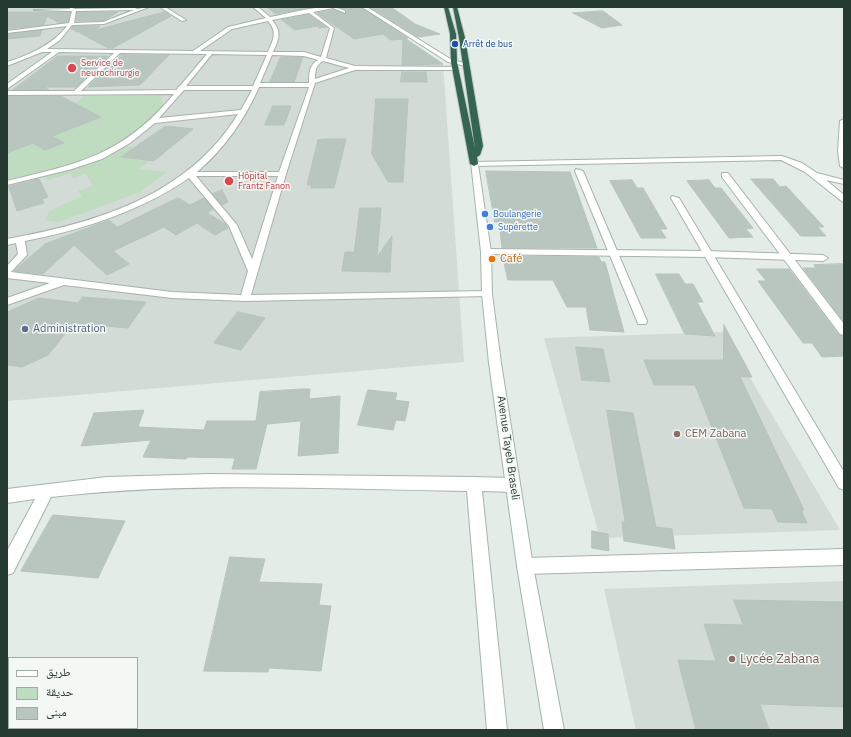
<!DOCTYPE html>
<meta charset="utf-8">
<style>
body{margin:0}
#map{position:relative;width:851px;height:737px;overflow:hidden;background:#e3ece6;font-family:"IBM Plex Sans","Noto Naskh Arabic",sans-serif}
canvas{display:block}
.frame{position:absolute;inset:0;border:8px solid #253b31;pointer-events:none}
.legend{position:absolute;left:8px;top:657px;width:130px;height:72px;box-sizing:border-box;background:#f4f8f5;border:1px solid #a1aca7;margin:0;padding:5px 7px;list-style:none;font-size:12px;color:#253b31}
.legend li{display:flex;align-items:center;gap:8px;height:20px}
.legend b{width:20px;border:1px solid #a1aca7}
</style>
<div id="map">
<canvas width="851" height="737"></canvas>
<div class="frame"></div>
<ul class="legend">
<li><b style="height:5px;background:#fff"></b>طريق</li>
<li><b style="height:11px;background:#bfdbc0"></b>حديقة</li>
<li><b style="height:11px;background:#b9c6bf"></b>مبنى</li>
</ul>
</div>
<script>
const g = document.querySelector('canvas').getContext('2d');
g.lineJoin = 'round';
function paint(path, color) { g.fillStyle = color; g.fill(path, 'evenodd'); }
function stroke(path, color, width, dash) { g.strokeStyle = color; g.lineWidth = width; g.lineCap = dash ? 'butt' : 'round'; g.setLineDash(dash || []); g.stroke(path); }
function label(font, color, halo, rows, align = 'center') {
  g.font = font + ' "IBM Plex Sans",sans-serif'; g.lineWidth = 3; g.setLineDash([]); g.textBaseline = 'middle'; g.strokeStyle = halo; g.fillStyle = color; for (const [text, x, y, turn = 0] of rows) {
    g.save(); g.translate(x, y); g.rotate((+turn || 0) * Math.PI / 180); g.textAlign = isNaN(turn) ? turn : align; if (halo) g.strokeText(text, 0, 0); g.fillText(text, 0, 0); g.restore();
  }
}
paint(new Path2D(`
 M7,7h349l87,57 21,298 -457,39z
 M723,332l117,198 -240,8 -56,-200z
 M844,581v149h-208l-32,-141z`), '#d2dbd5');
paint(new Path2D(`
 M161,95l3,13 -42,38 12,1 -13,10 28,5 -11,7 29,3 -27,20 -81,30 -13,-2 3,-9 33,-15 -4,-5 15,-5 -7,-12 -13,4 -2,-5 -23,7 -5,-8 -36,7v-26l26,-10 12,7 19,-7 -12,-7 49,-19 -13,-7 -9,4 -8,-7 13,-11z`), '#bfdbc0');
const building = new Path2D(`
 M267,7h46l-37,7z
 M338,7h23l47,31 -2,1 37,25 -41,1 1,-26 -12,1 -8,-6 -29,5 -37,-26 16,-3 13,4v-4z
 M370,7h21l24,17 25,10 -22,3z
 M603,11l19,14 -20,3 -29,-15z
 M7,12h63l-2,10 -8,1 -13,-7 -3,9 -37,4z
 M77,12h41l-15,9h-27z
 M165,12l6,4 -58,32h-5l-28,-15 9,-2 -11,1 -7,-3 2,-3h27l-5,4z
 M309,15l17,12 -7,1 -1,-2 -23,4 -13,-10z
 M42,30l-2,6 -33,3v-5z
 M121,55h48l-29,30 -52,2 31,-30h5z
 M58,56h50l-32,31h-32l5,3h-36z
 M281,57h22l-9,25h-24z
 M402,72h24l1,10h-26z
 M7,96h54l40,21 -49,19 12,7 -19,7 -12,-7 -26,10z
 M376,99h32l-5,83h-15l-16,-28z
 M273,106h18l-7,19h-19z
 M166,126l27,3 -39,32 -33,-4z
 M327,139h19l-12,49h-23v-3h-4l11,-45z
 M486,171l84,1 27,76h-95l-3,-26h-4z
 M39,179l9,18 -6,2 2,4 -27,8 -8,-24z
 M751,179h22l7,8 6,-1 38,41h-6l8,9h-25z
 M632,180l5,8h6l24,41h-7l6,9h-25l-31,-57z
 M709,180l6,8h6l32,40 -7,1 7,8 -24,1 -42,-57z
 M222,190l6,12 -6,3 -9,-11z
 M178,198l12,7 14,-7 9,11 -6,4 18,11 3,4 -13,7 -18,-12 -21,12 -12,-8 -51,24 16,13 -22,11 -33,-30 -31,29 -29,-3 31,-27 64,-24 8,7z
 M360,208h21l-4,49 15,-21 -2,36 -48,-1 3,-19h9z
 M503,256l96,1 2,5h4l19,70 -34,-2 -4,-23h-19l-14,-27h-45z
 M844,264v58l-41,-54h13l-2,-3z
 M757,269h32l50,66 5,1v20l-22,1 -10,-14h-9l-45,-62h8z
 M656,274h23l6,10h8l10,18h-6l18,34 -30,-2z
 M83,297l63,5 -18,26 -54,-5 -26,32 -26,12 -15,-2v-53l32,-14 39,5z
 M238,312l27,6 -24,32 -27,-7z
 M724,325l28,52h-12l64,133h-3l6,13 -29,-1 -6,-13 -28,-1 -49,-123h-41l-10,-25h79z
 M576,347l27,2 7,33 -28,-2z
 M302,389h8l-1,10 31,-3 -2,57 -40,3 3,-35 -34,3 -11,45h-24l3,-11 -48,-1 -1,2 -43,-2 8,-17 -70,6 13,-33 50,-3 -6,17 66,3 3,-9h49l4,-29z
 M368,390l29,3 -2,7 14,2 -4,19 -9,-1 -3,10 -35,-5z
 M607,410l26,3 23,114 16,2 3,20 -51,-8 -2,-19h3z
 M53,515l72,6 -27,57 -77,-7z
 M592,531l16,3 1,17 -17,-3z
 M230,557l35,2 -6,23 63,2 -3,21 12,1 -10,65 -52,-3 -1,4 -64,-1z
 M734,600l110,2v105l-84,-3 9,26h-73l-18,-70 38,1 -12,-37 39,1z`);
paint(building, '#b9c6bf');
stroke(building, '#b6c5bc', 1);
const lane = new Path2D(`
 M69,7l6,2 60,-1 2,1 12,-2 -45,17 -32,1 -12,15 -13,9 146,2 35,-24 38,-9 -13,-11h5l12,10c20,-3 57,-16 75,-6v2l-12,-5 -20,4 21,16 -8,30 29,8 103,1 -2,3h-101l-40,13 -29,91 -35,121 236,-4 3,1 2,2 -2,2 -245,5 -73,-3 -108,-13 -57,20v-7l43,-15 -43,-5v-12l11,-12 -2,-11 -9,2v-6c89,-16 181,-43 231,-125l-83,9 -25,20 -28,16 -30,10 -65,16v-4c74,-18 116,-26 167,-87l-167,1v-4h67l40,-38 -55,-1 -52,37v-5l45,-32h-10l-35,14v-4c23,-7 45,-17 60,-36l-60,7v-2l62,-8 3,-12 -38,-1 36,-1zM134,10l-31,12 -29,1 2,-12zM309,13l21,15 -9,29 -17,-5h-31c6,-13 9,-20 -1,-32zM268,21c10,11 5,19 0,31l-68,-1 32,-22zM120,53l87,1 -27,32 -2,1 -1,3 -96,1zM212,54l55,1 -14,31h-67zM272,55l32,1 14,4c-9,5 -9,14 -9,23h-49zM323,61l26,7 -34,11c0,-8 1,-14 8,-18zM259,87h50l-30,85h-82c27,-23 48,-53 62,-85zM184,90h68l-11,20 -82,8zM196,176h82l-26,83 -15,-34zM189,178l40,48 19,45 -7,24 -69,-3 -161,-20 16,-17 -2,-14c57,-11 116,-30 164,-63z
 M160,7h5l21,13 -4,1z
 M576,169l7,2 64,150 -1,3h-8l-1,-3 -62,-150z
 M722,173h6l116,151v11l-4,-1 -118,-157z
 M672,196l7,2 165,274v18l-5,-2 -168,-290z`);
const street = new Path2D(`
 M362,7h5l85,53 17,4 -3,2 -18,-4z
 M782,156l20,7 15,10 27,7v4l-18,-4 18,15v8l-39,-31 -24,-12 -307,6 -4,-2 4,-2z
 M486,249l221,2 116,4 5,3 -5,3 -116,-4 -224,-3 -2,-2 2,-2z
 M210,474l264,3 39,1 5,2 2,5 -2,5 -5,2 -31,-1 25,239h-20l-20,-239c-138,-2 -278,-10 -416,6l-38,76 -6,2v-24l28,-52 -28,4v-14l100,-12z
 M844,549v16l-319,9 -6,-2 -2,-6 2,-6 6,-2z`);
const secondary = new Path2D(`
 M844,119v49l-4,-2 -2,-15 2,-30z
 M471,162l7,2 13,88 1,42 9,69 32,203 31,164h-20l-27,-164 -28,-203 -7,-69 -1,-42z`);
const highway = new Path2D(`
 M444,7h4l8,27 1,28 18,86 -16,-110 -6,-31h4l8,31 18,108 -3,9 -3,2 1,7 -4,2 -4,-2 -19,-102 -1,-28z`);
stroke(lane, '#a6b3ac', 2);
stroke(street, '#a6b3ac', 2);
stroke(secondary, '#a3b6ac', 2);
stroke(highway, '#c2c8c5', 2);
paint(lane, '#fff');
paint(street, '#fff');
paint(secondary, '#fff');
paint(highway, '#336551');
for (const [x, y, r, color] of [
 [455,44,4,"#1a4fb4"],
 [72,68,5,"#e0444e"],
 [229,181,5,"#e0444e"],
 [485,214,4,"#3f7fe0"],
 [490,227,4,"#3f7fe0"],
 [492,259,4,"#e8710a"],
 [25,329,4,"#5c6f8a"],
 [677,434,4,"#8d6e63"],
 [732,659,4,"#8d6e63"]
]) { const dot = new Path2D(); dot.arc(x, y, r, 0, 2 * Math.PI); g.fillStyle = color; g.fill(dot); stroke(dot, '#f4f8f5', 1.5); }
label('9px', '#164399', '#f4f8f5', [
 ["Arrêt de bus",463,44]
], 'left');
label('9px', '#be3a42', '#f4f8f5', [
 ["Service de",81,63],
 ["neurochirurgie",81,73],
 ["Hôpital",238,176],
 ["Frantz Fanon",238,186]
], 'left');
label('9px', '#366cbe', '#f4f8f5', [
 ["Boulangerie",493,214],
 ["Supérette",498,227]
], 'left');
label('11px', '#c56008', '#f4f8f5', [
 ["Café",500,259]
], 'left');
label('11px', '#4e5e75', '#f4f8f5', [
 ["Administration",33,329]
], 'left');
label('11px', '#785e54', '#f4f8f5', [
 ["CEM Zabana",685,434]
], 'left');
label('11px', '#253b31', '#f4f8f5', [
 ["Avenue Tayeb Braseli",508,448,82]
]);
label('13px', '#785e54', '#f4f8f5', [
 ["Lycée Zabana",740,659]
], 'left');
</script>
